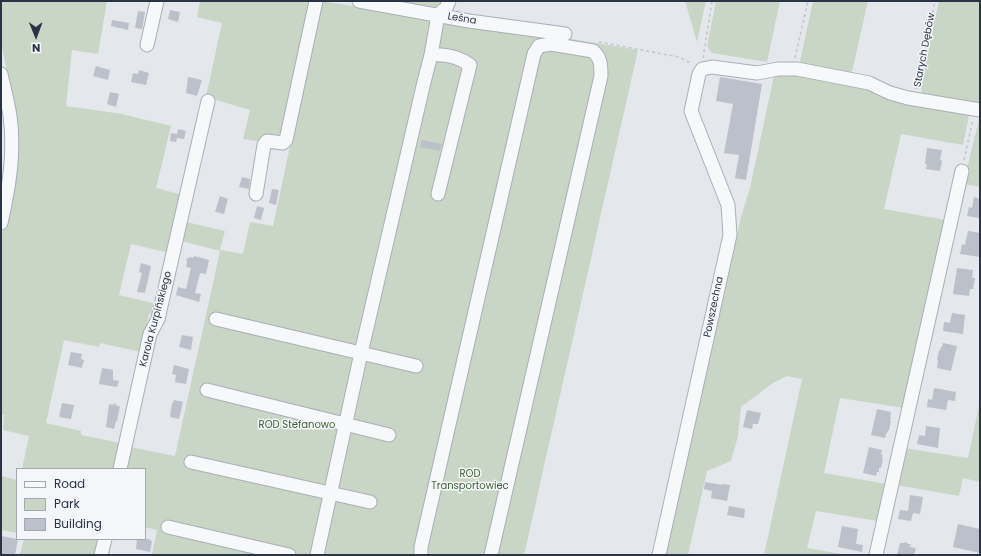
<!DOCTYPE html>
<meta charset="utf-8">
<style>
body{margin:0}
#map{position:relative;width:981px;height:556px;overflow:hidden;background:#e4e7ec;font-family:Poppins,sans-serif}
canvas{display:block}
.frame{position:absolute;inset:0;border:2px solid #2b3445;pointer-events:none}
.legend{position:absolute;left:16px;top:468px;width:130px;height:72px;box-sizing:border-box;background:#f4f6f9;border:1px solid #a4a8b1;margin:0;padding:5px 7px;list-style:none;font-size:12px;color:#2b3445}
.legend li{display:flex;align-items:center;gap:8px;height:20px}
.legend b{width:20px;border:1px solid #a4a8b1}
.north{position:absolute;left:16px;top:16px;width:40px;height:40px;-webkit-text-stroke:3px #f4f6f9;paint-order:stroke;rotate:179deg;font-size:11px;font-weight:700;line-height:16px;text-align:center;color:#2b3445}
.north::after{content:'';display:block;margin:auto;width:14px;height:18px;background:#2b3445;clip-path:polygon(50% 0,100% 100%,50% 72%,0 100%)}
</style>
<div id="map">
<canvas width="981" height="556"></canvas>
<div class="frame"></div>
<ul class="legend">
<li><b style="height:5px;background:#f7f8fa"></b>Road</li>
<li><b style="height:11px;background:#c9d6c5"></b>Park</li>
<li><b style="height:11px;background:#bbc0ca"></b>Building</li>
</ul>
<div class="north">N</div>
</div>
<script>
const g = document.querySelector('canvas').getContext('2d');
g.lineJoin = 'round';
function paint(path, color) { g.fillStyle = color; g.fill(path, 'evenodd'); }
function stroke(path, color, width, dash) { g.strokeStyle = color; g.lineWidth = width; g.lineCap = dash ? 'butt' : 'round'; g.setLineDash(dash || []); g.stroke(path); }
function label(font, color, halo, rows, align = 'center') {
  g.font = font + ' Poppins,sans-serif'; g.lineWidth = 3; g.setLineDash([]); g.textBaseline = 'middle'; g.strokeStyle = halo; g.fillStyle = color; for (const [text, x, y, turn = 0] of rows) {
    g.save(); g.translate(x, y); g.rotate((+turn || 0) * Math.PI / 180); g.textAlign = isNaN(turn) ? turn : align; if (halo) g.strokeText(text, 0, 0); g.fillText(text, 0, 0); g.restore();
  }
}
paint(new Path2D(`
 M1,1h106l-9,53 -26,-4 -6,56 56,8 49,12 -15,62 27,7 -13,58 -39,-9 -12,51 38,9 -2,11 -6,-1 -8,38 -41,-9 -1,4 -35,-7 -18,83 35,8v4l39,8 -6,26h-92l7,-33 -26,-6 1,-15h-3v-178l5,-22 6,-117 -11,-56z
 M200,1h111l-27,135 -22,6 -19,-3 7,-29 -44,-13 16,-74 -25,-6z
 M321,1l246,39 5,-1 66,11 -114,505h-372l5,-25 -12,-3v-58h-20l5,-22 45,9 45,-205 -42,-11 4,-19 43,10 -5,19 23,4 7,-32 23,4z
 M375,1h68l-1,3 -9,6z
 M685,1h21l-9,41z
 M716,1h64l-13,61 -55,-9 -5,-7z
 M813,1h55l-17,75 -46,-7 -5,-8z
 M939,1h41v105l-58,-10 -1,-12z
 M775,71l98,17 97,23 -7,34 -62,-11 -17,75 62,11 -42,188 -64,-10 -16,75 63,11 -9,37 -62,-10 -9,37 40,7h-83l38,-176 -15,-3 -14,7 -32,24 -3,29 -7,25 -24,10 -19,84h-23l76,-338 9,-29z
 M980,116v71l-17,-3z
 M980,401v81l-17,-4 -4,18 -63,-11 8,-37 64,10z
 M1,476l16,4v53l-16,-3z
 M24,539h75l-4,16h-72l-3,-1z`), '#c9d6c5');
paint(new Path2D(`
 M170,10l10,2 -2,10 -10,-3z
 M138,11l7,1 -3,17 -7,-1z
 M112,20l17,3 -1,7 -17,-4z
 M96,66l14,4 -2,10 -15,-4z
 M139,70l10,3 -3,12 -15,-3 2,-9 5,1z
 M188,77l14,3 -5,16 -11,-3z
 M720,77l42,7 -16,96 -11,-2 4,-23 -15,-2 9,-49 -17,-3z
 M110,92l9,2 -3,13 -9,-3z
 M178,129l8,2 -2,8 -7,-1 -1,4 -6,-1 1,-8 6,1z
 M422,140l20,4 -2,7 -20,-4z
 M927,148l15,2 -2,10 2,1 -2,10 -14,-2 1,-5h-2z
 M242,177l8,2 -1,10 -10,-2z
 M272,189l7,1 -3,15 -7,-2z
 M220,196l8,3 -4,15 -9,-2z
 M974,197l6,2 -1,19 -12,-2 2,-9 3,1z
 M257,206l7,2 -3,12 -7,-2z
 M968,231l12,2v24l-20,-3 2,-10 3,1z
 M194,256l15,4 -3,14 -6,-1 -5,20 6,1 -2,8 -23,-7 2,-8 8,2 5,-21 -5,-1 1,-5 -1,-3 4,-2 3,1z
 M141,263l10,3 -6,27 -8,-1 5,-19 -3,-1z
 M957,268l16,2 -1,8h3l-2,11h-3l-1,7 -16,-2z
 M952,313l13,2 -2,19 -20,-3 1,-9 6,1z
 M182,335l11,2 -2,13 -12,-3z
 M943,343l14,3 -6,25 -14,-3 1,-8h-1l2,-10 1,1 1,-4h1z
 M71,352l11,2 -1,5 3,1 -2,8 -14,-3z
 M174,365l15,4 -3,15 -11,-2 1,-7 -4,-1z
 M102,368l11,2v10l6,1 -2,6 -18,-3z
 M934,388l22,4 -1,9 -7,-1 -2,10 -19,-3 1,-8 4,1z
 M174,400l9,2 -4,17 -9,-2 2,-14h1z
 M62,403l12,2 -3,14 -12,-2z
 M115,403l2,3h3l-3,15h-1l-2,8 -8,-2 3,-23 4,1z
 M877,409l14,3 -1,5h1l-1,4h1l-2,9 -3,4 -1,4 -14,-3z
 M747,410l14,3 -3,11h-5l-1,5 -9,-2z
 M926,426l14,2 -2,20 -21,-4 2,-9 6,1z
 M869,447l13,3 -1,5h2l-1,4h1l-2,9h-2v4h-2l-1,4 -13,-3z
 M705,482l18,3v-1l7,1 -3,16 -16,-3 1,-7 -8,-2z
 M910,495l13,2 -3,17 -7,-1 -2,8 -13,-2 2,-9 8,1z
 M729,506l16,3 -1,9 -17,-3z
 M958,524l22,5v24l-27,-6z
 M842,526l16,3 -2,15 7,1 -1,7 -24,-5z
 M1,536l17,3 -3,16h-14z
 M137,539h13l-1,1 3,1 -2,11 -14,-3z
 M906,542l2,2h3l-1,3 6,1 -2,7h-17l3,-12h4z`), '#bbc0ca');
const minor = new Path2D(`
 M359,1l110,20 96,13
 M147,45l10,-44
 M431,55l7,-40 8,-7 3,-7
 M1,74c3,14 7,28 9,42 5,36 -1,72 -9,107
 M256,194l8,-49 3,-4 16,2 3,-3 30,-139
 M216,319l200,47
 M207,390l182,45
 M191,462l179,40
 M120,469l30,-135 8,-15 50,-218
 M168,527l121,28
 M101,555l4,-16
 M317,555l44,-202 63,-271 7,-27c13,-1 28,2 39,10l-32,129
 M421,555v-8l113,-493 5,-8 12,-2 42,7c8,7 8,14 8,25l-110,479
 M659,555l71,-320 -2,-30 -37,-94 8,-37 3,-5 10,-2 45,6 21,-4h19l72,14 21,10 18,5 72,12
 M876,555l86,-384`);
stroke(minor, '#a9aeb7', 15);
stroke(new Path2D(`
 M599,42l80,15 13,7
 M703,58l9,-57
 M795,58l13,-57
 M916,89l19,-88
 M964,160l9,-41`), '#c2c5cb', 1.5, [3, 3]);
stroke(minor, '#f7f8fa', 13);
label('10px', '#2b3445', '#f4f6f9', [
 ["Leśna",462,19,10],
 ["Starych Dębów",925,50,-79],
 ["Powszechna",714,307,-78],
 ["Karola Kurpińskiego",156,319,-75]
]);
label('10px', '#3f6138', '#f4f6f9', [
 ["ROD Stefanowo",297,425],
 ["ROD",470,474],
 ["Transportowiec",470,486]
]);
</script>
